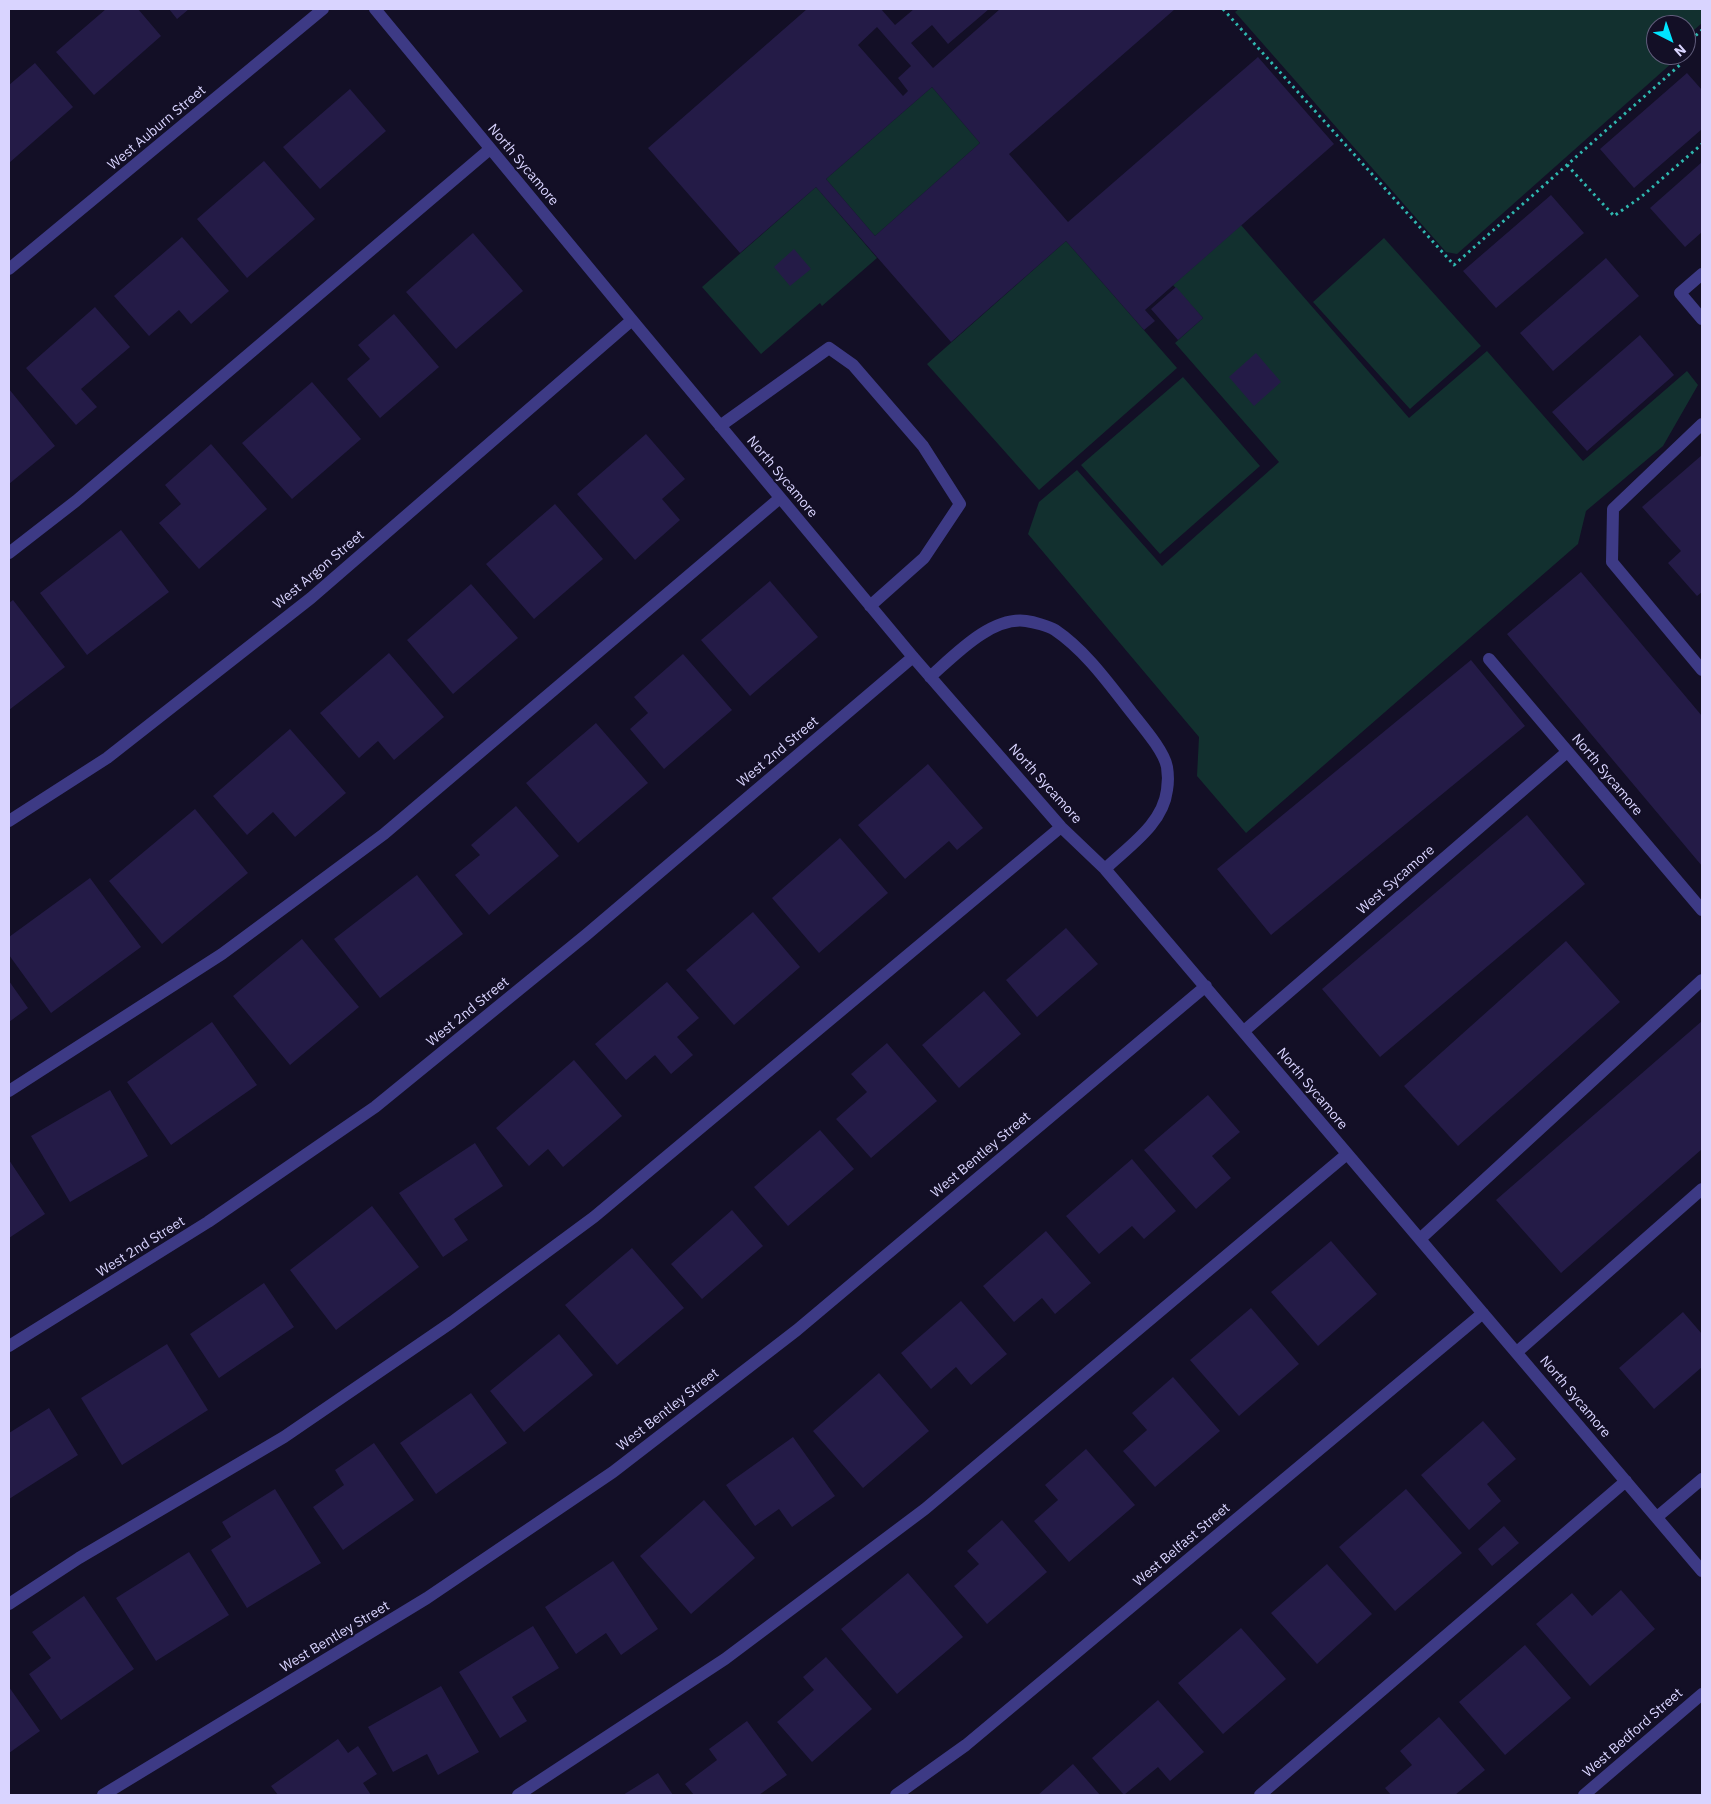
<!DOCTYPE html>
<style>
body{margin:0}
#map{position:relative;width:1711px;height:1804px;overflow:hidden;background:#130f26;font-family:"IBM Plex Sans",sans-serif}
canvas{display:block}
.frame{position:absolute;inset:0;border:10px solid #d9d4ff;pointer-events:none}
.north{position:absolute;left:1646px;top:15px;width:50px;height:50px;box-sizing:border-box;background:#130f26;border:1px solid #625e7d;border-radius:50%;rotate:139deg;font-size:14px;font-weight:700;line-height:20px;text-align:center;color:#d9d4ff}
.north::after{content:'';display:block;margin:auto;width:18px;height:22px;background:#00e5ff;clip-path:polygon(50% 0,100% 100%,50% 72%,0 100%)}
</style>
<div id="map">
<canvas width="1711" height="1804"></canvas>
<div class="frame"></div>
<div class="north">N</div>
</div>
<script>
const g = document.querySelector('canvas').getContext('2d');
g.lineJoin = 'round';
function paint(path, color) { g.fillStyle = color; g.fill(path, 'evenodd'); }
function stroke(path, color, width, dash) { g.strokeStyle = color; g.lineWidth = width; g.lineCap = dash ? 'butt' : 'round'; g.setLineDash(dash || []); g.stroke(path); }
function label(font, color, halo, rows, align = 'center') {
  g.font = font + ' "IBM Plex Sans",sans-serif'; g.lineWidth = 4.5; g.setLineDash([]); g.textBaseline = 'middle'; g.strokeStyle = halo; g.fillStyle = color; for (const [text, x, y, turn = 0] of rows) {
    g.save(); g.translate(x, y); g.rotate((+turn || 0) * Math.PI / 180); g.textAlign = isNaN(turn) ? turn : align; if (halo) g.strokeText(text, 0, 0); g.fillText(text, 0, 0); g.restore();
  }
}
paint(new Path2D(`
 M1239,9h463v14l-16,14v-12h-30v30h11l6,7 -216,192 -11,-2 -211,-240z
 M932,87l48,56 -105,93 -49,-57z
 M816,187l61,71 -55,48 -2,-3 -59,51 -59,-67z
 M1241,225l168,193 78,-67 96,110 104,-90 11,14 -35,61 -77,65 -8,33 -332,289 -49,-57 2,-39 -171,-203 11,-32 38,-32 85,96 117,-104 -104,-119 28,-25 -30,-33z
 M1384,238l97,108 -71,63 -97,-107z
 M1066,241l111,127 -138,122 -112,-126z
 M1183,377l77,89 -100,88 -79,-89z`), '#12302f');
paint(new Path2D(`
 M106,9h32l23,27 -67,59 -38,-43z
 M169,9h20l-12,10z
 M807,9h74l14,16 19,-16h75l-41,35 -16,-19 -21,18 22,25 67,-59h175l-166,145 59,68 190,-165 76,87 -189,166 10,11 -11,9 -78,-89 -115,101 -135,-155 -76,66 -92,-105zM877,27l34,39 -13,12 10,13 -5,5 -45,-51zM932,87l48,56 -105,93 -49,-57z
 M35,63l38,44 -64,56v-78z
 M1687,73l15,17v39l-68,59 -34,-39z
 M350,89l36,42 -66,58 -37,-42z
 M264,161l51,58 -68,59 -50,-59z
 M1702,162v70l-17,15 -35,-39z
 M1551,195l33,38 -88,75 -33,-37z
 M473,233l50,58 -67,58 -50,-57z
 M182,237l47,54 -38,33 -12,-14 -30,26 -35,-40z
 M794,249l17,20 -21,17 -16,-19z
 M1606,258l33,38 -86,75 -33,-38z
 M1176,287l27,31 -25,22 -27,-31z
 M95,307l35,40 -49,42 16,18 -21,18 -50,-57z
 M394,314l45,53 -59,51 -33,-39 23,-20 -12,-14z
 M1640,335l34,40 -87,76 -35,-39z
 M1256,353l25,29 -27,24 -25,-29z
 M312,382l49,57 -69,60 -50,-56z
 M9,389l46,57 -46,38z
 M646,434l39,45 -23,20 18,21 -45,40 -58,-66z
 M211,444l56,65 -68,60 -40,-46 22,-19 -16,-19z
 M1702,455v137l-5,4 -29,-33 13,-12 -39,-44z
 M555,504l48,55 -69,60 -48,-55z
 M121,530l48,62 -82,63 -47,-62z
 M1581,572l121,144v150l-195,-232z
 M770,581l48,56 -68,59 -49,-56z
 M471,584l47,54 -65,56 -46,-54z
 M13,600l52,67 -56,43v-107z
 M389,653l55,64 -50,43 -16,-19 -19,17 -39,-45z
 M683,654l49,56 -68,59 -34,-40 18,-16 -14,-16z
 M1471,660l54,66 -254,209 -54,-66z
 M596,723l52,60 -70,60 -52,-60z
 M290,729l56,64 -51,44 -22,-25 -26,23 -34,-39z
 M928,764l55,64 -26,22 -8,-9 -44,38 -47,-54z
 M516,806l43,50 -70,59 -34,-40 25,-20 -9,-10z
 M195,809l53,64 -86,71 -53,-63z
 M1527,815l58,69 -205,173 -58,-68z
 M840,838l48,55 -69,60 -47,-55z
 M417,875l46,59 -83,64 -46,-59z
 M90,878l51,69 -90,66 -42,-58v-18z
 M753,912l47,55 -66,58 -48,-55z
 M1066,928l32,36 -61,53 -31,-37z
 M302,939l57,68 -69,58 -57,-69z
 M1566,941l54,61 -162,144 -54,-60z
 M9,981l19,27 -19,14z
 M667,982l32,36 -22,19 16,18 -22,19 -16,-19 -29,25 -31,-36z
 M984,991l37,43 -62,54 -37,-43z
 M1702,1021v128l-141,124 -65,-73z
 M212,1022l45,63 -86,60 -44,-63z
 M887,1043l50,58 -66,57 -35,-39 31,-27 -16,-18z
 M574,1060l48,56 -59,51 -15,-18 -19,17 -33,-38z
 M110,1090l38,66 -78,46 -39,-66z
 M1208,1095l32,37 -28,24 19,22 -35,31 -52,-59z
 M820,1130l34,39 -66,57 -34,-39z
 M475,1143l28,43 -49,33 14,21 -25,17 -44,-64z
 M1132,1159l44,52 -32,28 -12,-13 -33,28 -33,-38z
 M9,1160l36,54 -36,24z
 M372,1206l47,61 -83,63 -46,-60z
 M732,1210l31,36 -61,53 -31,-35z
 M1046,1231l45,52 -36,31 -13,-16 -28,24 -31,-36z
 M1331,1241l46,53 -59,52 -47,-54z
 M632,1248l52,60 -67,57 -52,-60z
 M264,1283l30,44 -75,51 -29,-44z
 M961,1301l46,53 -36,31 -15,-18 -25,22 -30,-36z
 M1251,1308l48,56 -60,52 -49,-56z
 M1683,1312l19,22v33l-48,42 -35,-41z
 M559,1334l34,41 -69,57 -34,-41z
 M167,1344l41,66 -86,55 -41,-67z
 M879,1373l50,58 -66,57 -50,-57z
 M1173,1377l47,54 -65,56 -32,-36 24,-21 -15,-17z
 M471,1393l36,50 -71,51 -36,-51z
 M49,1408l29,47 -69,44v-66z
 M1483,1421l33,38 -29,25 14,17 -32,29 -48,-55z
 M793,1437l42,59 -43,31 -13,-18 -24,17 -29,-41z
 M374,1443l40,57 -71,50 -30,-43 31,-22 -9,-15z
 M1086,1449l49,56 -66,57 -35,-41 24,-21 -13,-15z
 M275,1489l46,74 -74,45 -36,-58 20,-13 -9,-15z
 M1406,1489l56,64 -67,58 -56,-64z
 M704,1500l51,58 -64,56 -51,-58z
 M1002,1520l45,52 -60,52 -33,-38 25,-22 -12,-13z
 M1504,1526l15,17 -27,23 -14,-17z
 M189,1552l40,63 -73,46 -40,-63z
 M613,1561l45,68 -37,26 -15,-22 -30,21 -31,-47z
 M1327,1564l45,50 -55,50 -46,-51z
 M908,1573l55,64 -66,57 -56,-65z
 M1621,1590l34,39 -65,57 -54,-62 36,-31 20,23z
 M84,1596l50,73 -73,51 -32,-46 22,-16 -19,-26z
 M533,1626l26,42 -47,29 15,24 -27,17 -41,-66z
 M1241,1628l45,51 -63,55 -45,-51z
 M1525,1645l46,53 -66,57 -46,-53z
 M826,1657l46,52 -60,53 -35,-40 37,-32 -11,-13z
 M441,1686l38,66 -41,23 -11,-21 -34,18 -25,-45z
 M9,1687l31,44 -31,22z
 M1158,1700l46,52 -34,29 -12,-14 -34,28 -32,-37z
 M1439,1717l46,53 -30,25h-64l-6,-7 27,-23 -12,-14z
 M747,1721l40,54 -28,20h-65l-9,-11 32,-24 -8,-11z
 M338,1739l10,14 10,-7 19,28 -14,9 8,12h-93l-7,-9z
 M1073,1764l27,31h-62z
 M658,1773l15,22h-50z`), '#241b47');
stroke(new Path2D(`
 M1223,9l231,256 227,-201 -8,-9
 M1686,44l16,-14
 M1567,165l47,51 27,-19 61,-53`), '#2fb8b0', 3, [2.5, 4]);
stroke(new Path2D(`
 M375,9l257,311 281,337 148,170 44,42 597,702
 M9,269l314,-260
 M1702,274l-22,19 22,26
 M1702,424l-89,85 -1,53 90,108
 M720,426l109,-78 24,17 70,81 37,58 -36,54 -54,48
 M9,553l67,-52 414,-352
 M1489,659l213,251
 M930,677c24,-21 61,-61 96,-56 8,1 22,5 29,9 31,21 54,54 77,83 11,14 32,38 35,54 1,6 1,17 0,23 -4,34 -38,56 -62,79
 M9,821l98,-63 204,-160 321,-278
 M1244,1031l323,-279
 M9,1091l213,-137 162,-120 396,-336
 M1420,1239l282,-259
 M9,1346l199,-124 167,-115 211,-172 327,-278
 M1517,1352l185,-163
 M1657,1517l45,-38
 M9,1604l70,-46 205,-121 168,-115 142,-105 467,-390
 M103,1795l324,-197 186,-126 184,-142 409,-344
 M518,1795l207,-136 200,-150 422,-355
 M896,1795l70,-50 517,-432
 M1260,1795l366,-314
 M1584,1795l118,-101`), '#3d3a85', 12);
label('14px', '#d9d4ff', '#130f26', [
 ["West Auburn Street",157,128,-40],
 ["North Sycamore",523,165,50],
 ["North Sycamore",782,477,50],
 ["West Argon Street",319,570,-40],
 ["West 2nd Street",778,752,-40],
 ["North Sycamore",1607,775,50],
 ["North Sycamore",1045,784,48],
 ["West Sycamore",1396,880,-41],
 ["West 2nd Street",468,1012,-39],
 ["North Sycamore",1312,1089,50],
 ["West Bentley Street",981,1155,-40],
 ["West 2nd Street",141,1247,-32],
 ["North Sycamore",1575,1397,50],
 ["West Bentley Street",668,1410,-38],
 ["West Belfast Street",1182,1545,-40],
 ["West Bentley Street",335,1637,-31],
 ["West Bedford Street",1633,1733,-41]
]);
</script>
